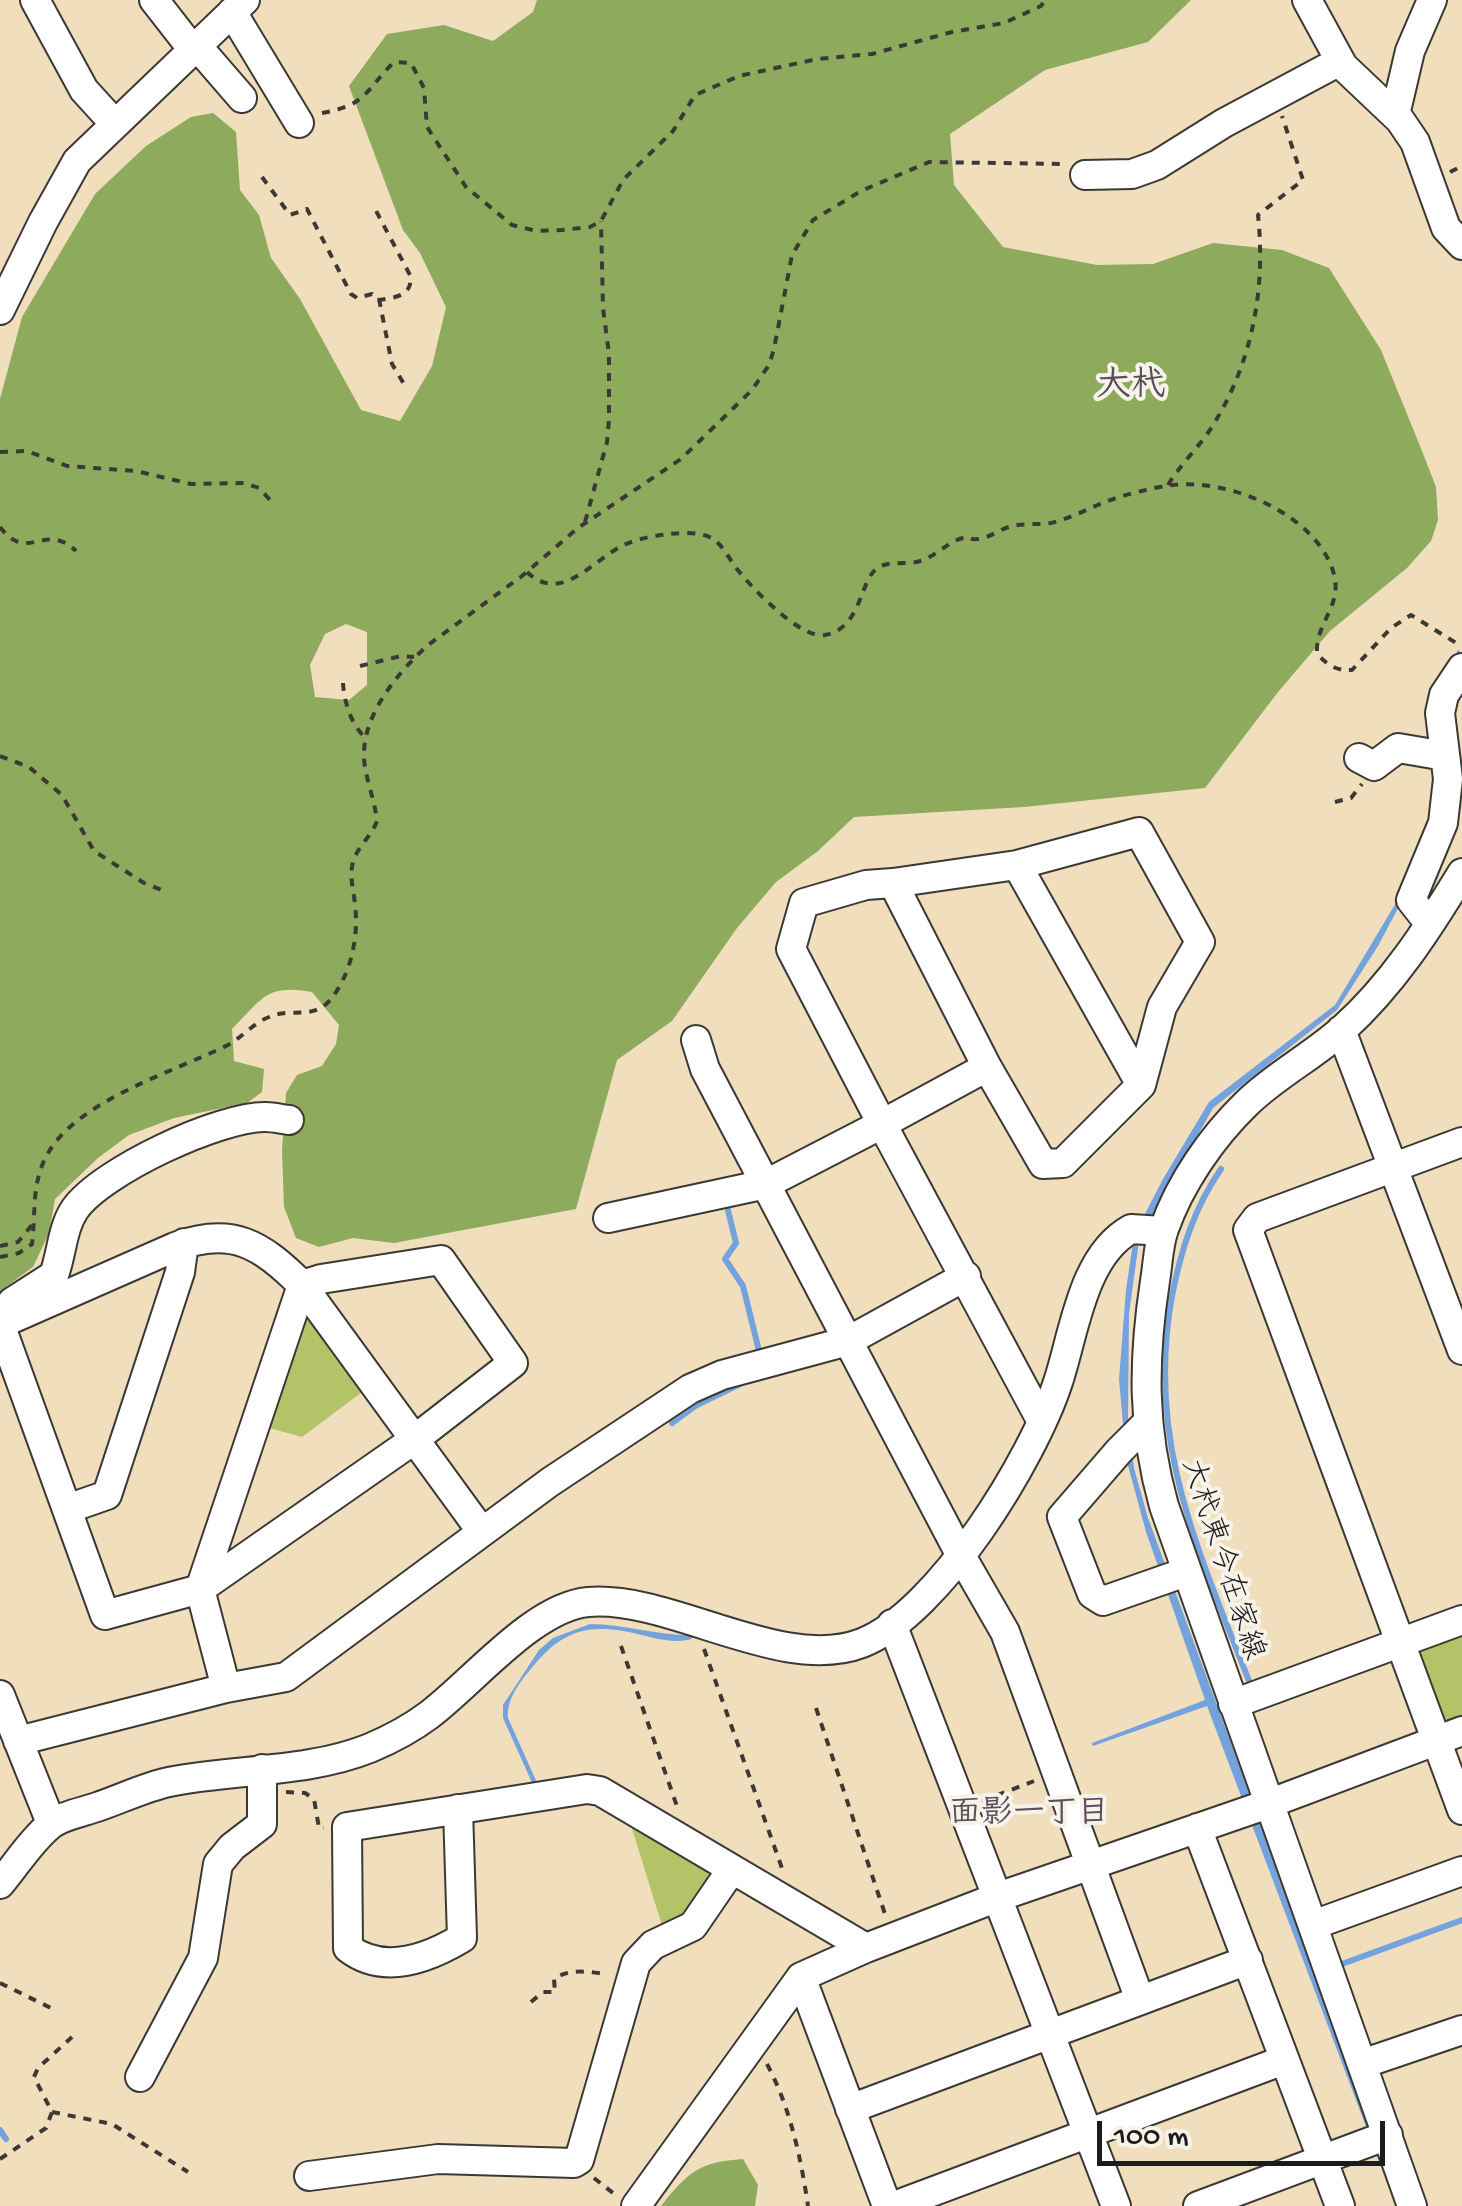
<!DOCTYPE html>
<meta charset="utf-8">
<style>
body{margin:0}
#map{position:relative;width:1462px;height:2206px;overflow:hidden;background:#f0debd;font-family:"Gochi Hand",sans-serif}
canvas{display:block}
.scale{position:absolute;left:1097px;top:2121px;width:288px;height:45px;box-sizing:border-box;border:5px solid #1c1c1c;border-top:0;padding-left:12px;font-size:30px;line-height:35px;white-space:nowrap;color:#1c1c1c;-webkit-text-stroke:8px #f7f3e8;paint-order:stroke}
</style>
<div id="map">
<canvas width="1462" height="2206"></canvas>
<div class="scale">100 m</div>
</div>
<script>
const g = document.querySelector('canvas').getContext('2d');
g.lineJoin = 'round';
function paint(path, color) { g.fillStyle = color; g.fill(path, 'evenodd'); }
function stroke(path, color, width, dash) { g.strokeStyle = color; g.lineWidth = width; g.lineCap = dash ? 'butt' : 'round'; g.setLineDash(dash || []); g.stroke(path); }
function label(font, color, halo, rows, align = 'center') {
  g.font = font + ' "Gochi Hand","Klee One",sans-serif'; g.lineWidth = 8; g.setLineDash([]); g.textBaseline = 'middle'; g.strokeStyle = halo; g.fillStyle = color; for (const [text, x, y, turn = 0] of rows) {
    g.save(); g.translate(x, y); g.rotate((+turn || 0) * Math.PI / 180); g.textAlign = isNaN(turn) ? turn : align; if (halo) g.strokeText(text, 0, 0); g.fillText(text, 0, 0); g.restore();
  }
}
paint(new Path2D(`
 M306,1320l9,1 51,68 -64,48 -40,-11 39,-105z
 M1462,1629v88l-15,6 -9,-4 -24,-63 5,-11z
 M629,1819l85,50 -10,31 -40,32z`), '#b3c468');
paint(new Path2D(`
 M537,0h654l-43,42 -103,28 -95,64 4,51 49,62 94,18 56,-1 60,-21 69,7 47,18 52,82 41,101 14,36 2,33 -7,21 -24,27 -77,63 -52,61 -73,96 -181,19 -170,10 -36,34 -42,31 -39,46 -65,93 -55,39 -41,149 -182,34 -41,-5 -34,9 -23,-9 -12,-31 -2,-57 4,-57 11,-18 25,-9 14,-22 3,-19 -27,-33c-46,-8 -49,6 -80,37l2,32 30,8 -2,23 -15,11 -73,15 -45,17 -31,23 -43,41 -6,34 -16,34 -33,24v-892l22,-82 73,-123 51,-48 45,-29 22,-4 23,19 4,58 19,25 12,43 29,41 61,111 39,11 32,-55 14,-59 -26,-54 -17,-23 -54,-144 38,-52 57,-9 49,16 40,-29zM346,624l21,8v53l-18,15 -34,-3 -5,-32 15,-31z
 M743,2159l15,26 -3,21h-94c27,-34 38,-44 82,-47z`), '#8eaa5c');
paint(new Path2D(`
 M1458,650l4,3 -22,37 1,98 -27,90 -36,68 -41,64 -124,98 -74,133 -10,73 -1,105 6,49 14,50 254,688h-6l-189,-500 -114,40 -1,-3 113,-43 -59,-168 -20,-74 -7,-79 7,-89 8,-55 29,-56 46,-77 126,-97 62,-104 18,-38 20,-62v-114z
 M590,1624c35,0 67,12 102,11v4c-15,4 -31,1 -46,-3 -53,-13 -80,-11 -116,34 -11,13 -24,31 -22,48l30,67 -4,2 -31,-69v-13l36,-55 14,-12z`), '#74a2dd');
stroke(new Path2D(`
 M1221,1169c-27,39 -40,81 -49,127 -27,147 28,258 79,390l3,-1
 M726,1202l10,41 -11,16 18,27 16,65
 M672,1423l23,-17 45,-22
 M1342,1964l120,-44
 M0,2130l6,9`), '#74a2dd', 6);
const minor = new Path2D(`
 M35,0l49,90 31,34
 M154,0l39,50
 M1307,0l36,66 57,54 15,22 31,86 16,17
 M232,12l67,111
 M197,46l45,52
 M1395,115l15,-64 22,-51
 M1085,175l47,-1 25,-9 67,-42 116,-62
 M0,310l43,-88 34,-61 168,-161
 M1359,758l15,8 24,-18 47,8
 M1139,832l61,110 -38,65 -21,78 -78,78 -20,1 -56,-97 -94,-184 124,-18z
 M1017,865l124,220
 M893,883l-27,2 -62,18 -13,46 91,175 105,-57
 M1429,923l-18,-23 32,-77 5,-44 -8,-66 4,-18 18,-27
 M1341,1030l121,320
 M696,1040l9,29 255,485 45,78 135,368
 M1462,1142l-205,76 -9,12 214,580
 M608,1218l158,-34 116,-60 159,296
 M302,1285l180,247
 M12,1302l42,-27c8,-22 8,-47 21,-66 27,-38 145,-93 191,-92 7,0 15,2 23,3
 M0,1324l105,291 95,-26 215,-150 98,-76 -72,-103 -120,19 -19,6c-41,-41 -70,-59 -127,-38l-175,77
 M1148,1422l-29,29 -57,66 30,77 11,7 83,-29
 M67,1509l40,-14 73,-223 4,-29
 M892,1624l224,582
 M226,1688l-26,-99 102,-304
 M0,1695l51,128
 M1233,1704l229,-84
 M18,1741l208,-53 60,-11 264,-195 140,-93 32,-14 126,-34 118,-65
 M458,1809l4,129c-35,21 -79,37 -114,10l-1,-121 240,-38 13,2 266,157
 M1197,1828l143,378
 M0,1884c16,-19 30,-42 49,-58 11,-10 34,-14 48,-19 24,-8 48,-20 72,-25 65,-13 139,-9 201,-34 19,-8 43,-21 59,-33 43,-32 104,-108 159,-113 83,-7 194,72 274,41 77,-30 171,-184 196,-261 16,-48 24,-126 73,-153l32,2
 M1313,1925l149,-54
 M801,1977l86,229
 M1362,2064l100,-34
 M140,2077l63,-119 15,-94 14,-17 30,-23v-55
 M850,2109l398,-149
 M309,2176l129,-17 136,4 5,-3 57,-197 17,-18 40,-19 39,-57
 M636,2206l165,-229 65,-29 132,-51 270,-93 194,-73
 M894,2206l390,-146
 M1198,2206l190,-71
 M1412,2206l-248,-700c-22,-78 -21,-146 -9,-225 3,-17 3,-36 9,-52 16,-46 48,-92 83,-126 29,-28 66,-47 96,-74 49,-44 85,-100 119,-156`);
stroke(minor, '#3c3934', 32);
stroke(new Path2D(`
 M322,113c45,-8 42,-21 72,-51l17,1 13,25 3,39 39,60 46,38 25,6 25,-1 28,-3 11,-6 22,-41 50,-49 22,-36 44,-19 78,-17 55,-5 80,-22 52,-9 37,-17 4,-6
 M1450,172l12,-6
 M262,177l28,38 17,-6 44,85 6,4 15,-4 5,6c17,-2 37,-4 33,-25l-36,-68
 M379,299l13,65 12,20
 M0,452l27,-1 40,15 69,5 55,13 53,-1 15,5 12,13
 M1168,485c12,-20 29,-36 42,-55 42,-65 56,-140 48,-215l45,-35 -21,-64
 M585,522l22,-80 2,-23v-65l-6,-46 -2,-87
 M0,527c27,37 45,-6 76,24
 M527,572c32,31 62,-7 91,-24 16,-9 34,-12 51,-14 12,-1 26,-2 38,2 15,6 20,20 30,33 14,18 64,71 88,66 38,-7 34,-57 54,-68 13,-7 30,-1 44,-7 14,-5 26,-19 40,-22 12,-2 3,2 15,1 12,-1 23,-11 35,-13 12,-3 25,-1 38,-3 17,-4 33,-12 49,-19 22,-9 50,-16 73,-19 56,-6 138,27 159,83 14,37 -17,52 -15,86 11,11 19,17 35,16l39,-42 20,-13 50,31
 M360,666l41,-10 13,1
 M343,683c1,18 8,42 22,54
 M0,756l29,11 33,28 32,56 50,32 20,8
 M1335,802l16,-4 11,-14
 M0,1246l18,-4 14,-17
 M0,1257l19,-4 13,-9c4,-31 -1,-60 15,-89 29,-54 126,-83 179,-109 16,-8 27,-23 43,-29 23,-10 44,4 62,-18 20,-25 28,-63 24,-94 -1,-13 -5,-25 -3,-38 2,-18 19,-29 25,-46 -2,-19 -9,-36 -12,-54 -8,-46 31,-93 63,-122l94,-69 56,-48 103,-69 71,-69 17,-25 5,-16 18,-94 21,-35 48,-29 68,-29 135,2
 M621,1646l58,166
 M704,1649l79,222
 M816,1708l70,209
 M286,1792l19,1 9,6 5,29h5
 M982,1801l52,-20
 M0,1983l55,27
 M531,2002l12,-10h12l-1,-13c15,-11 35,-7 53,-5
 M767,2064c23,43 34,94 41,142
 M52,2112l60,12 76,48
 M0,2159l46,-31 6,-16 -18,-35 4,-9 34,-31
 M594,2178l24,19`), '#3c3934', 4, [8, 8]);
stroke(minor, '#fff', 28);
label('30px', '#1c1c1c', '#f7f3e8', [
 ["大杙東今在家線",1220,1560,72]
]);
label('bold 32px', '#5a4d5d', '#f7f3e8', [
 ["面影一丁目",1029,1816]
]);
label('bold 35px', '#5a4d5d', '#f7f3e8', [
 ["大杙",1131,389]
]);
</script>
